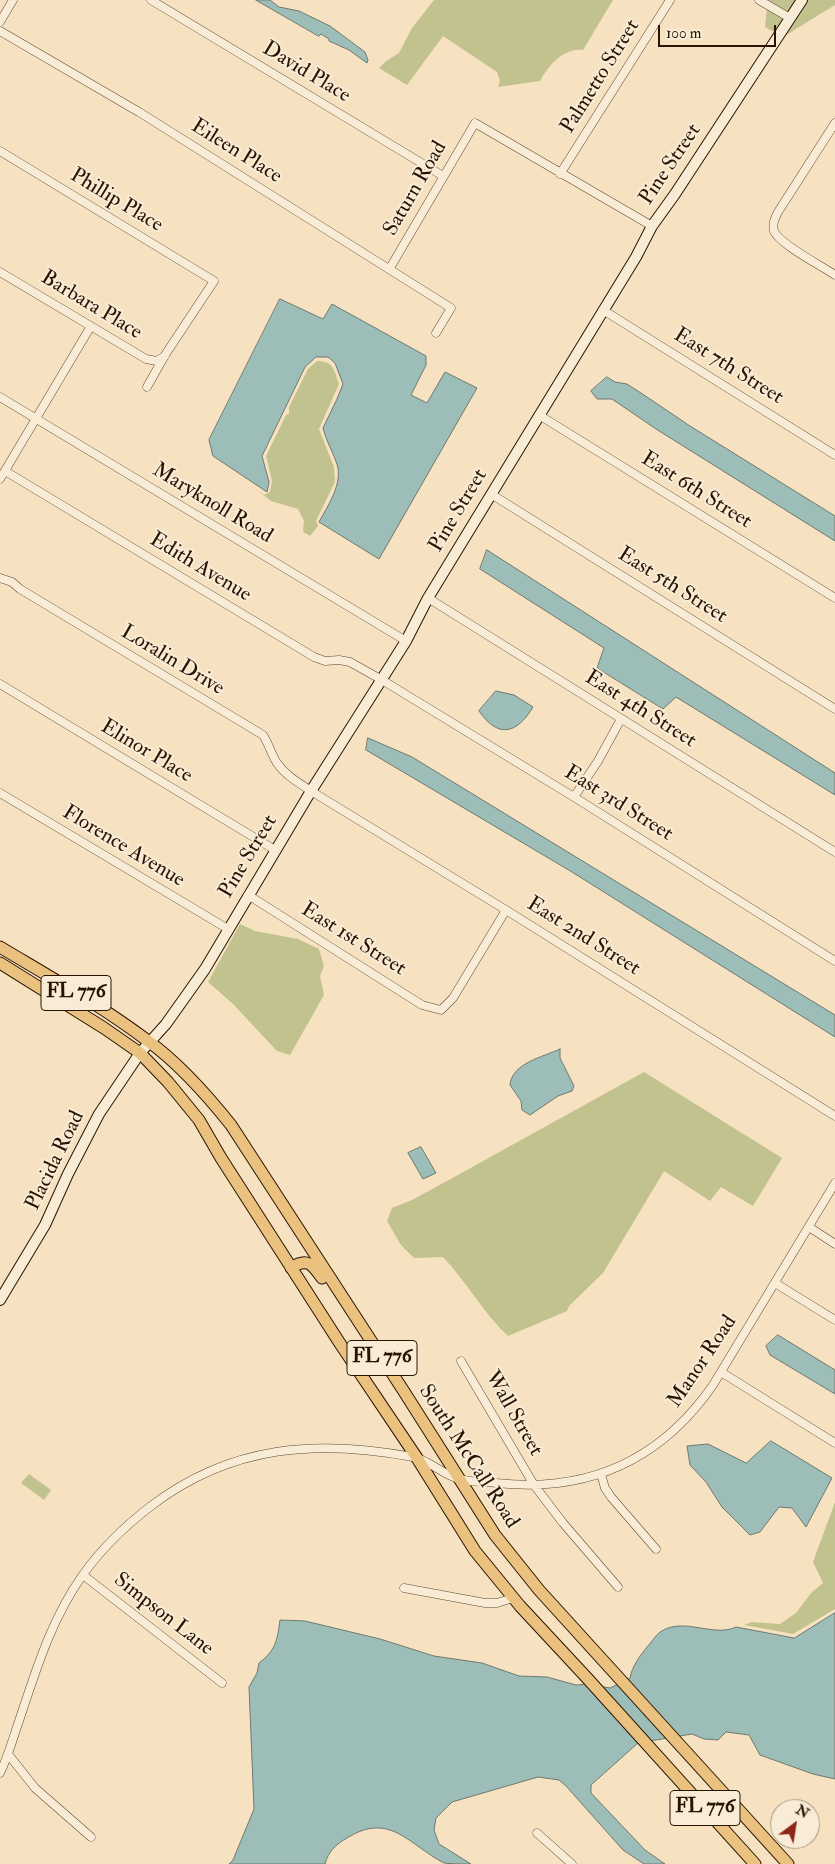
<!DOCTYPE html>
<style>
body{margin:0}
#map{position:relative;width:835px;height:1864px;overflow:hidden;background:#f6e2c1;font-family:"IM FELL Double Pica",serif}
canvas{display:block}
.north{position:absolute;left:770px;top:1799px;width:50px;height:50px;box-sizing:border-box;background:#f9ecd7;border:1px solid #a59681;border-radius:50%;rotate:31deg;font-size:14px;font-weight:700;line-height:20px;text-align:center;color:#281400}
.north::after{content:'';display:block;margin:auto;width:18px;height:22px;background:#8f2418;clip-path:polygon(50% 0,100% 100%,50% 72%,0 100%)}
.scale{position:absolute;left:658px;top:25px;width:118px;height:22px;box-sizing:border-box;border:2px solid #281400;border-top:0;padding-left:6px;font-size:15px;line-height:18px;white-space:nowrap;color:#281400;-webkit-text-stroke:4px #f9ecd7;paint-order:stroke}
</style>
<div id="map">
<canvas width="835" height="1864"></canvas>
<div class="north">N</div>
<div class="scale">100 m</div>
</div>
<script>
const g = document.querySelector('canvas').getContext('2d');
g.lineJoin = 'round';
function paint(path, color) { g.fillStyle = color; g.fill(path, 'evenodd'); }
function stroke(path, color, width, dash) { g.strokeStyle = color; g.lineWidth = width; g.lineCap = dash ? 'butt' : 'round'; g.setLineDash(dash || []); g.stroke(path); }
function label(font, color, halo, rows, align = 'center') {
  g.font = font + ' "IM FELL Double Pica",serif'; g.lineWidth = 4; g.setLineDash([]); g.textBaseline = 'middle'; g.strokeStyle = halo; g.fillStyle = color; for (const [text, x, y, turn = 0] of rows) {
    g.save(); g.translate(x, y); g.rotate((+turn || 0) * Math.PI / 180); g.textAlign = isNaN(turn) ? turn : align; if (halo) g.strokeText(text, 0, 0); g.fillText(text, 0, 0); g.restore();
  }
}
paint(new Path2D(`
 M434,0h179l-30,50c-19,-3 -35,16 -43,31l-42,6 2,-6 -3,-9 -54,-36 -36,49 -28,-17 7,-7 13,-8 13,-25z
 M756,0h41l-21,33 -11,-6 2,-19z
 M807,0h28v5l-52,32z
 M317,361c17,0 17,9 22,23l-20,45 15,38 1,15 -19,39 2,5 -8,10 -7,-4 1,-11 -6,-12 -27,-8 -17,-13 10,7 6,-3 2,-11 -6,-25 20,-41 3,-1v-7l19,-38z
 M240,924l15,7 43,8 21,10 5,17 -4,10 4,19 -34,60 -13,-4 -44,-47 -25,-22z
 M644,1072l138,86 -29,48 -32,-19 -11,14 -46,-30 -61,102 -34,33 -2,5 -59,25c-25,-23 -41,-54 -65,-79l-29,1 -13,-13 -14,-24 5,-13 20,-8 35,-19z
 M29,1474l22,16 -7,10 -23,-17z
 M835,1502v107l-42,25 -49,-9 8,-3 28,2 16,-11 16,-21 11,-9 -10,-21z`), '#c2c28f');
const water = new Path2D(`
 M256,0h14l9,7 20,4 31,15 35,26 3,8 -1,3 -18,-13 -20,-9v-2l-8,-5 -2,2z
 M280,299l43,20 9,-15 94,52v9l-15,30 16,8 18,-31 32,16 -98,171 -60,-37c9,-17 24,-38 18,-58 -4,-12 -11,-23 -14,-36l14,-29 6,-15 -8,-21 -7,-6h-12l-11,10 -43,89 7,26 -2,10 -54,-36 -4,-16z
 M607,377l8,5 12,2 17,11 46,31 145,90v25l-179,-112 -44,-30h-15l-6,-8z
 M487,550l348,223v22l-159,-98 -13,12 -66,-41 7,-20 -124,-79z
 M496,691l18,4 19,12c-16,27 -35,32 -54,4z
 M368,738l44,19 423,258v22l-263,-165 -206,-122z
 M560,1049v9l14,28 -2,5 -14,5 -28,19 -8,-5 -1,-9 -11,-16c2,-22 33,-28 50,-36z
 M421,1147l15,26 -13,6 -15,-26z
 M778,1335l57,35v24l-65,-39 -4,-9z
 M771,1441l61,37 -26,49 -14,-19 -13,-1 -19,25 -10,3 -28,-28 -16,-25 -16,-17 -3,-19 21,-2 38,19z
 M835,1613v166l-22,-5 -53,-19 -11,-20 -23,-3 -8,8 -14,-1 -12,-5 -54,9 -47,42v8l54,57 20,14h-21l-21,-14 -57,-64 -7,-6 -21,-3 -86,25 -16,16 -2,12 5,14 32,20c-8,0 -20,0 -27,-1 -35,-18 -54,-52 -97,-25 -11,6 -19,14 -22,26h-96l4,-4 21,-51 -5,-122 8,-14 2,-10c17,-13 18,-22 21,-43l25,1 75,18 54,17 48,7 37,13 28,1 29,8 11,-1 23,4 20,-10c2,-12 10,-22 17,-31 4,-4 8,-11 13,-15 24,-16 53,6 76,-5l58,11z`);
paint(water, '#9dbdb8');
stroke(water, '#6e796e', 1);
const street = new Path2D(`
 M151,0l292,176
 M759,0l31,18
 M0,22l13,-22
 M0,31l139,81 312,196 -15,25
 M835,123l-57,89c-3,6 -6,12 -4,19 5,13 48,35 61,44
 M0,151l214,130 -49,74 -18,32
 M560,174l110,-174
 M390,268l85,-145 177,103
 M0,272l146,87 11,2 8,-5
 M603,310l232,145
 M0,397l406,244
 M539,415l296,183
 M5,471l309,186 11,4 14,-1 11,2 32,18 192,117 261,164
 M0,479l91,-153
 M491,494l344,215
 M0,578l12,4 8,7 243,146c6,9 8,19 14,28 8,12 22,20 34,28l195,119 329,206
 M428,598l407,254
 M0,684l275,166
 M0,793l228,136
 M574,797l24,-36 23,-42
 M248,895l174,110 19,5 12,-12 53,-88
 M809,1227l26,17
 M775,1283l60,37
 M461,1361l73,124 29,38 55,64
 M721,1372l114,71
 M601,1474l4,14 6,9 45,52
 M83,1575l139,108
 M404,1588l81,15h12l16,-5
 M8,1754l27,34 56,49
 M0,1773c8,-16 13,-35 19,-52 17,-51 32,-101 63,-145 19,-27 43,-50 69,-70 80,-61 166,-67 262,-49 16,3 30,18 46,22 12,3 25,3 37,4 92,10 165,-23 217,-98l122,-202
 M537,1833l35,31`);
const secondary = new Path2D(`
 M0,1300l45,-75 23,-51 31,-60 41,-61 26,-29 39,-55 106,-178 95,-150 22,-43 208,-341 16,-31 23,-32 127,-194`);
const primary = new Path2D(`
 M0,947c50,30 102,59 148,94 32,23 59,54 83,84l172,265 92,145 44,55 249,274
 M0,963l104,65 36,25 28,29 31,38 22,38 118,184 78,116 58,93 45,55 67,72 168,186
 M291,1268c16,-11 21,-4 31,10`);
stroke(street, '#5c4830', 9);
stroke(secondary, '#281400', 12);
stroke(primary, '#281400', 13);
stroke(street, '#f9ecd7', 8);
stroke(secondary, '#f9ecd7', 10);
stroke(primary, '#ebc180', 11);
for (const [x, y, w] of [
 [76,993,70],
 [382,1358,70],
 [705,1808,70]
]) { const box = new Path2D(); box.roundRect(x - w / 2, y - 17.5, w, 35, 4); g.fillStyle = '#f9ecd7'; g.fill(box); stroke(box, '#281400', 1); }
label('bold 20px', '#281400', null, [
 ["FL 776",76,993],
 ["FL 776",382,1358],
 ["FL 776",705,1808]
]);
label('21px', '#281400', '#f9ecd7', [
 ["David Place",306,73,31],
 ["Palmetto Street",601,77,-58],
 ["Eileen Place",236,152,32],
 ["Pine Street",671,165,-56],
 ["Saturn Road",416,189,-60],
 ["Phillip Place",116,201,31],
 ["Barbara Place",91,306,31],
 ["East 7th Street",728,367,32],
 ["East 6th Street",696,491,32],
 ["Maryknoll Road",212,504,31],
 ["Pine Street",459,511,-59],
 ["Edith Avenue",200,568,31],
 ["East 5th Street",672,586,32],
 ["Loralin Drive",172,661,31],
 ["East 4th Street",640,710,32],
 ["Elinor Place",146,752,31],
 ["East 3rd Street",618,804,32],
 ["Florence Avenue",123,847,31],
 ["Pine Street",249,857,-59],
 ["East 2nd Street",583,937,32],
 ["East 1st Street",353,940,32],
 ["Placida Road",56,1161,-64],
 ["Manor Road",703,1362,-56],
 ["Wall Street",513,1414,60],
 ["South McCall Road",468,1457,57],
 ["Simpson Lane",163,1615,38]
]);
</script>
